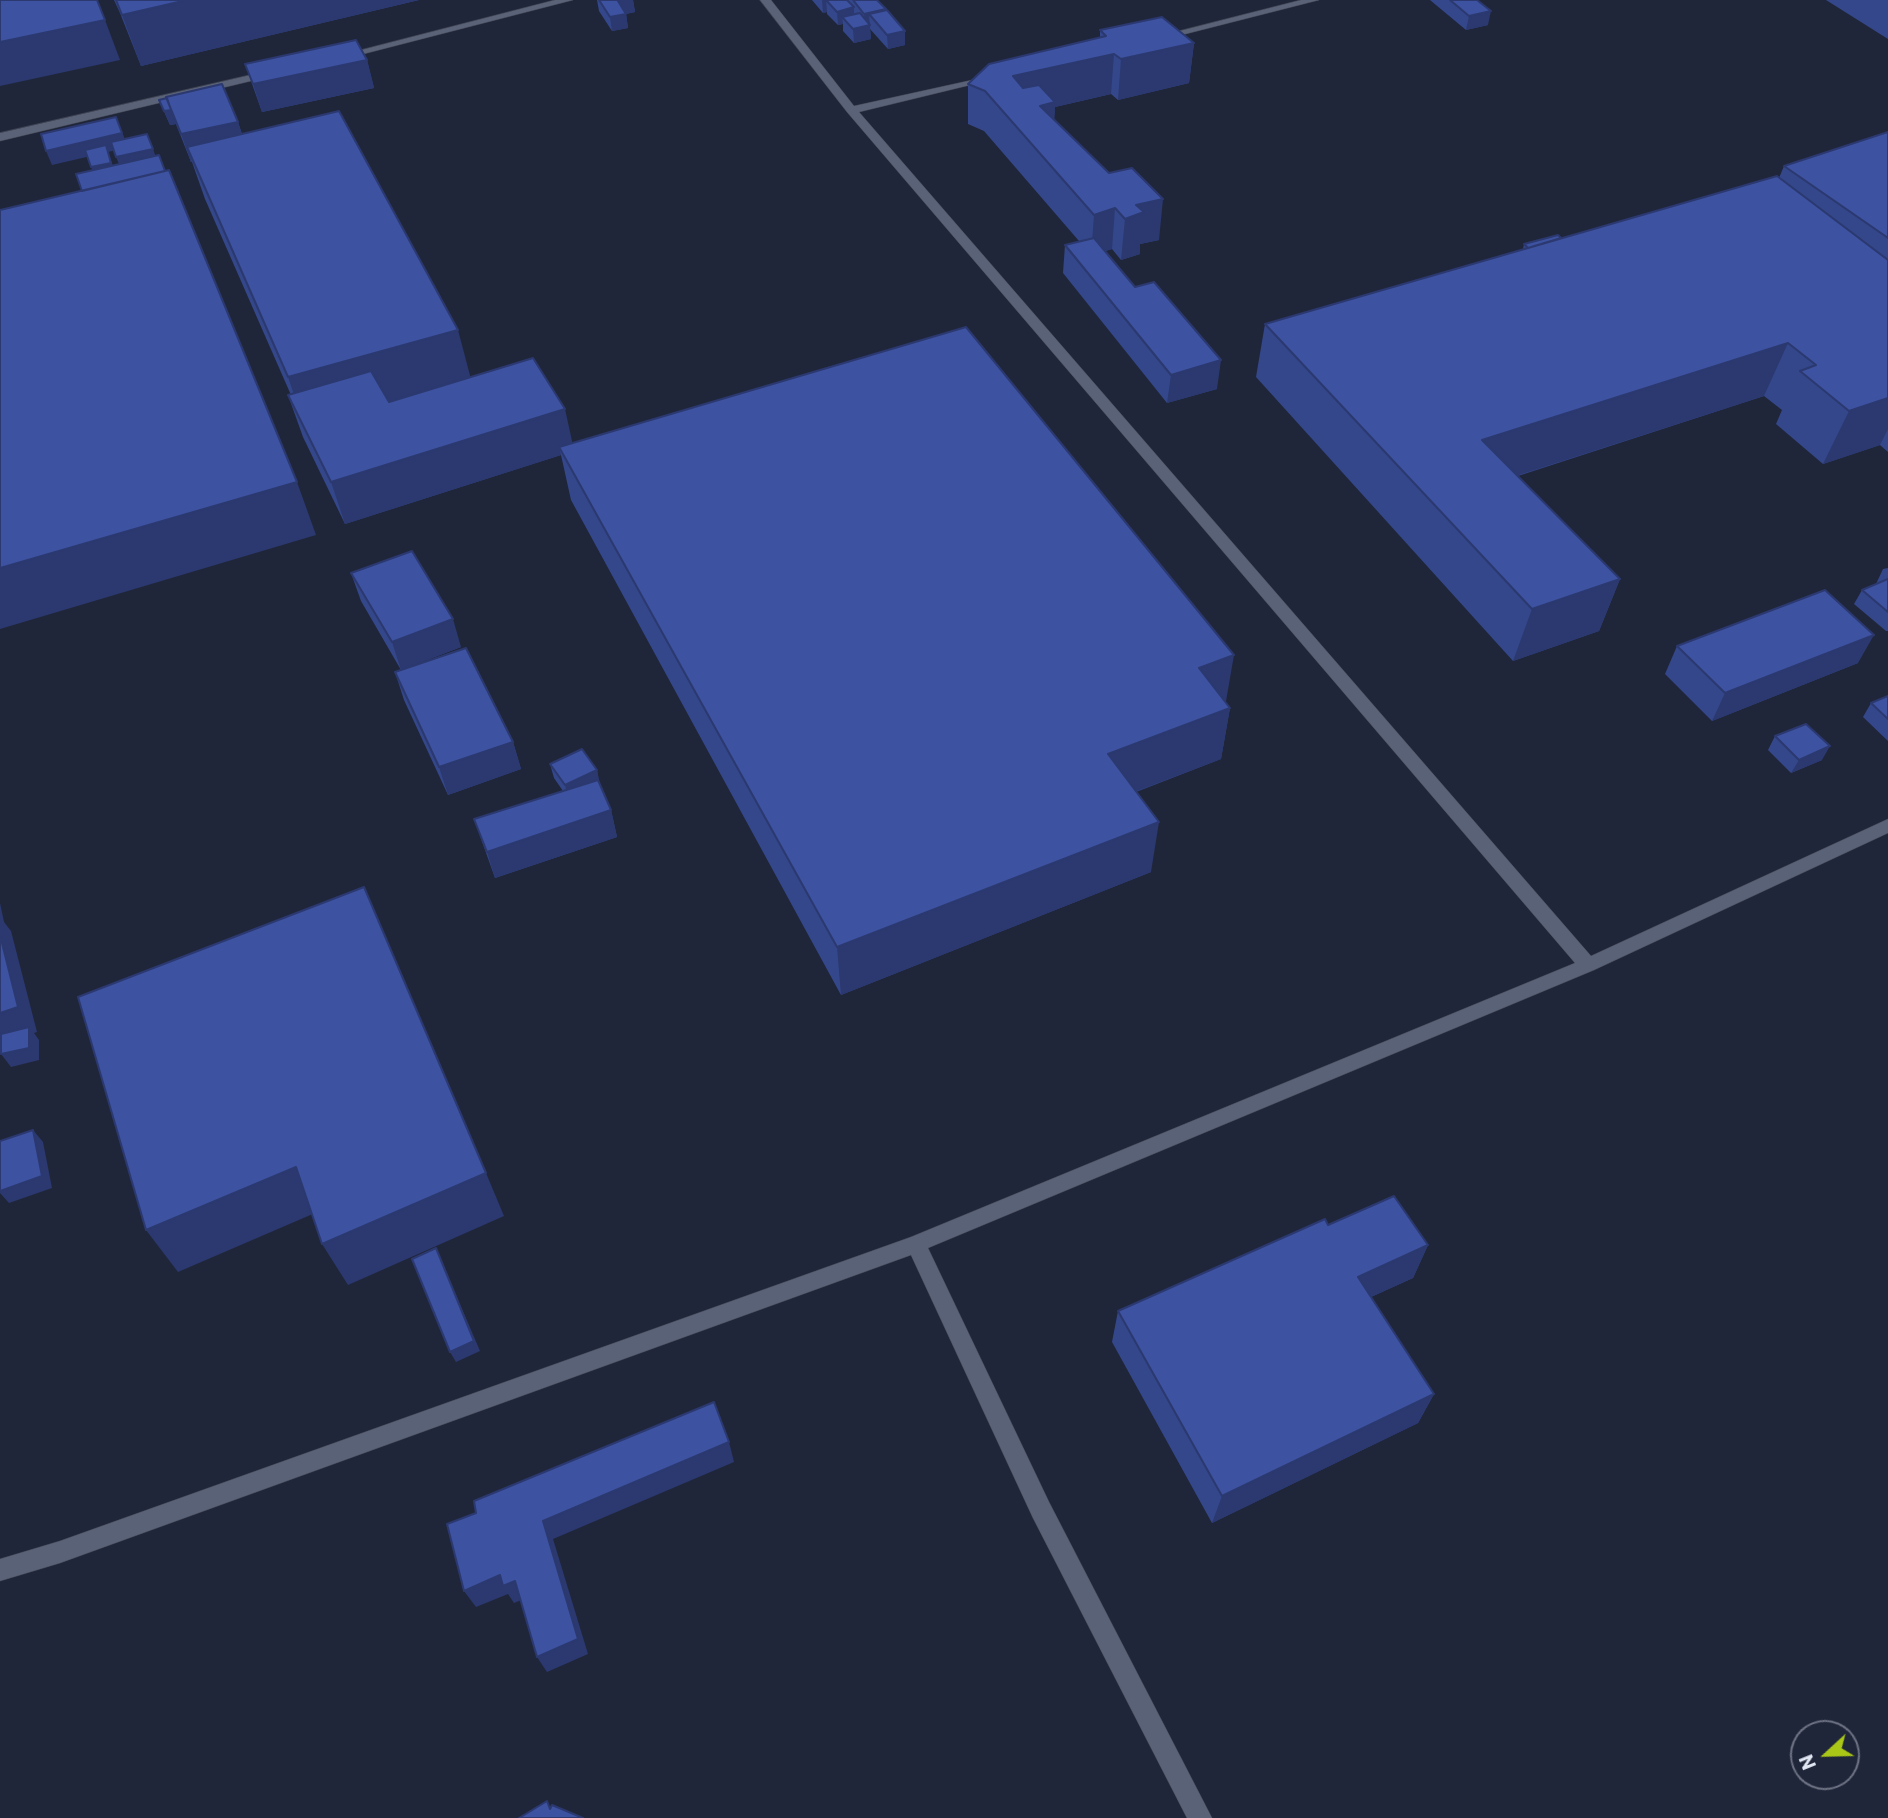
<!DOCTYPE html>
<style>
body{margin:0}
#map{position:relative;width:1888px;height:1818px;overflow:hidden;background:#202639;font-family:Commissioner,sans-serif}
canvas{display:block}
.north{position:absolute;left:1790px;top:1720px;width:70px;height:70px;box-sizing:border-box;background:#202639;border:2px solid #6e7384;border-radius:50%;rotate:248deg;font-size:19px;font-weight:700;line-height:28px;text-align:center;color:#e2e7f4}
.north::after{content:'';display:block;margin:auto;width:24px;height:32px;background:#aac717;clip-path:polygon(50% 0,100% 100%,50% 72%,0 100%)}
</style>
<div id="map">
<canvas width="1888" height="1818"></canvas>
<div class="north">N</div>
</div>
<script>
const g = document.querySelector('canvas').getContext('2d');
g.lineJoin = 'round';
function stroke(path, color, width, dash) { g.strokeStyle = color; g.lineWidth = width; g.lineCap = dash ? 'butt' : 'round'; g.setLineDash(dash || []); g.stroke(path); }
function paint(path, color) { g.fillStyle = color; g.fill(path, 'evenodd'); }
const service = new Path2D(`
 M555,0h18l-233,60 -6,-3z
 M760,0h11l83,106 141,-31v4l-136,33 732,844 297,-137v14l-294,137 -666,278 121,254 163,316h-25l-154,-300 -122,-263 -851,308 -60,18v-22l60,-18 851,-304 664,-274 -728,-851z
 M1301,0h18l-161,41 -6,-3z
 M272,70l6,3 -2,2 -276,66v-8z`);
stroke(service, '#3e4352', 1);
paint(service, '#5a6277');
paint(new Path2D(`
 M114,0h305l-278,66 -21,-53z
 M597,0h36l2,12 -9,2 2,14 -16,3 -13,-20z
 M812,0h65l9,10 19,35 -17,4 -18,-20 1,10 -17,4 -11,-12v-7l-5,1 -11,-11v-2l-4,1z
 M1430,0h47l11,25 -22,5z
 M1826,0h62v39z
 M1100,30l94,13 -5,40 -71,17 -7,-6 -56,13 -1,13 105,120 -19,4v10l-19,6 -9,-11 -7,2 112,138 -50,14 -104,-130 2,-28 14,-4 -95,-110 -16,-7v-40l132,-47z
 M367,60l7,28 -112,24 -17,-48z
 M159,100l79,22 4,12 228,244 102,65 654,259 4,6 -9,51 -85,33 15,80 -310,123 -270,-495 -10,-45 -216,69 -42,-87 -15,-42h3l-86,-196 -13,-37h-1l-15,-38 -6,1z
 M1888,132v320l-8,-7 -57,19 -47,-40 6,-14 -18,-14 -246,80 102,103 -21,52 -86,30 -257,-284 9,-53 258,-75 1,-5 37,-6 218,-60 5,-12z
 M1888,568v63h-2l-32,-27 8,-14 14,-6 7,-15z
 M351,573l110,74 -60,23 -40,-69z
 M1677,646l181,17 -146,58 -47,-47z
 M395,672l118,70 8,27 -73,26 -44,-95z
 M1888,696v45l-25,-24 8,-14z
 M1775,736l47,24 -31,13 -23,-23z
 M550,764l47,6 2,14 12,26 6,27 -122,41 -21,-59 89,-28 -9,-13z
 M1328,1225l100,20 -15,33 -42,19 63,97 -16,29 -206,100 -100,-181 6,-31z`), '#34478a');
paint(new Path2D(`
 M187,0h232l-278,66 -19,-51z
 M625,0h8l2,12 -15,3 -2,-14z
 M822,0h17h-13l1,12 -4,1z
 M854,7v14l-12,-4 1,7 -5,1 -1,-13z
 M886,9v14l-17,-9 2,25 -17,4 -1,-14 12,-3 -1,-12z
 M1491,11l-3,14 -22,5 3,-14z
 M626,14l2,14 -16,3 -2,-14z
 M105,20l15,40 -120,26v-44z
 M905,31v14l-17,4 -1,-14z
 M1194,43l-5,40 -71,17 3,-41z
 M1114,54l-3,40 -56,13 -2,35 -40,-66z
 M367,60l7,28 -112,24 -9,-28z
 M171,110l5,14 -6,1 -6,-14z
 M116,117l12,30 -20,5 9,25 -20,4 -6,-14 17,-15 -56,13 -6,-14z
 M238,122l9,28 -60,-3 5,15h-1l-10,-28z
 M153,149l5,14 -36,8 -6,-14z
 M1163,199l-4,41 -19,4v10l-19,6 4,-41 11,-14z
 M1115,208l-3,41 -21,7 3,-41z
 M458,330l14,53 -166,47 -18,-53z
 M1788,343l-24,53 -298,96 16,-52z
 M1221,360l-4,29 -50,14 4,-28z
 M1888,398v31l-8,16 -57,19 26,-53z
 M565,409l9,41 -15,-3 2,8 -216,69 -14,-42z
 M297,482l19,53 -316,94v-61z
 M1620,579l-21,52 -86,30 19,-52z
 M453,619l8,28 -60,23 -9,-28z
 M1874,635l-16,28 -146,58 13,-28z
 M1234,655l-9,52 -26,-39z
 M1230,708l-9,51 -118,45 5,-50z
 M513,742l8,27 -73,26 -9,-28z
 M1830,746l-8,14 -31,13 8,-13z
 M597,770l3,14 -32,15 -3,-14z
 M611,810l6,27 -122,41 -8,-26z
 M1159,822l-8,50 -310,123 -4,-48z
 M0,903l4,19 7,9 26,101 -3,1 5,7v20l-28,7 -10,-13 28,-19 -29,11z
 M33,1130l10,12 9,46 -43,15 -9,-10v-2z
 M296,1167l26,43 -144,62 -32,-42z
 M486,1173l18,43 -156,69 -26,-41z
 M1428,1245l-15,33 -69,31 14,-32z
 M436,1248l44,103 -24,11 -6,-10z
 M1434,1394l-16,29 -206,100 10,-27z
 M729,1442l5,20 -181,77 35,115 -41,18 -10,-15 6,-136z
 M500,1575l15,6 11,17 -12,5 -6,-9 -32,13 -12,-16z`), '#2b3970');
const building = new Path2D(`
 M0,0h97l8,20 -105,22z
 M116,0h71l-65,15z
 M599,0h26l-7,1 8,13 -16,3z
 M826,0h21l7,7 -17,5z
 M853,0h24l9,9 -22,5z
 M1450,0h27l14,11 -22,5z
 M887,10l18,21 -18,4 -18,-21z
 M860,13l10,12 -17,4 -11,-12z
 M1162,17l32,26 -73,16 -7,-5 -101,22 10,12 16,-3 16,17 -15,4 69,67 23,-5 31,31 -27,6 8,7 -19,7 -10,-11 -21,7 -109,-124 -17,-7 21,-20 117,-28 -6,-6z
 M356,40l11,20 -114,24 -8,-20z
 M222,84l16,38 -57,12 -15,-37z
 M167,98l4,12 -7,1 -5,-11z
 M339,111l119,219 -170,47 -101,-230z
 M116,117l6,16 -76,18 -5,-17z
 M1888,132v106l-104,-72z
 M147,134l6,15 -37,8 -5,-15z
 M106,145l5,18 -20,4 -6,-17z
 M159,155l6,16 -83,20 -6,-17z
 M169,170l128,312 -297,86v-358z
 M1777,176l111,84v138l-39,13 -49,-40 16,-6 -28,-22 -306,97 138,139 -88,30 -267,-285z
 M1558,235l3,3 -33,10 -4,-4z
 M1094,238l41,49 19,-5 67,78 -50,15 -106,-130z
 M966,327l268,328 -35,13 31,40 -122,46 51,68 -322,125 -278,-500z
 M533,358l32,51 -234,73 -43,-87 83,-24 18,31z
 M412,551l41,68 -61,23 -41,-69z
 M1888,579v33l-26,-22z
 M1825,590l49,45 -149,58 -48,-47z
 M466,648l47,94 -74,25 -44,-95z
 M1888,696v23l-17,-16z
 M1806,724l24,22 -31,14 -24,-24z
 M582,749l15,21 -32,15 -15,-21z
 M598,780l13,30 -124,42 -13,-33z
 M364,887l122,286 -164,71 -26,-77 -150,63 -68,-233z
 M0,935l18,72 -18,6z
 M29,1027v21l-28,6v-20z
 M33,1130l9,46 -42,15v-50z
 M1394,1196l34,49 -70,32 76,117 -212,102 -104,-185 207,-92 3,6z
 M436,1248l38,93 -24,11 -38,-93z
 M714,1402l15,40 -186,79 35,118 -41,18 -22,-76 -12,5 -3,-11 -36,16 -17,-67 29,-11 -2,-12z
 M547,1801l3,8 2,-4 31,13h-64z`);
paint(building, '#3d52a0');
stroke(building, '#2b3970', 2);
</script>
